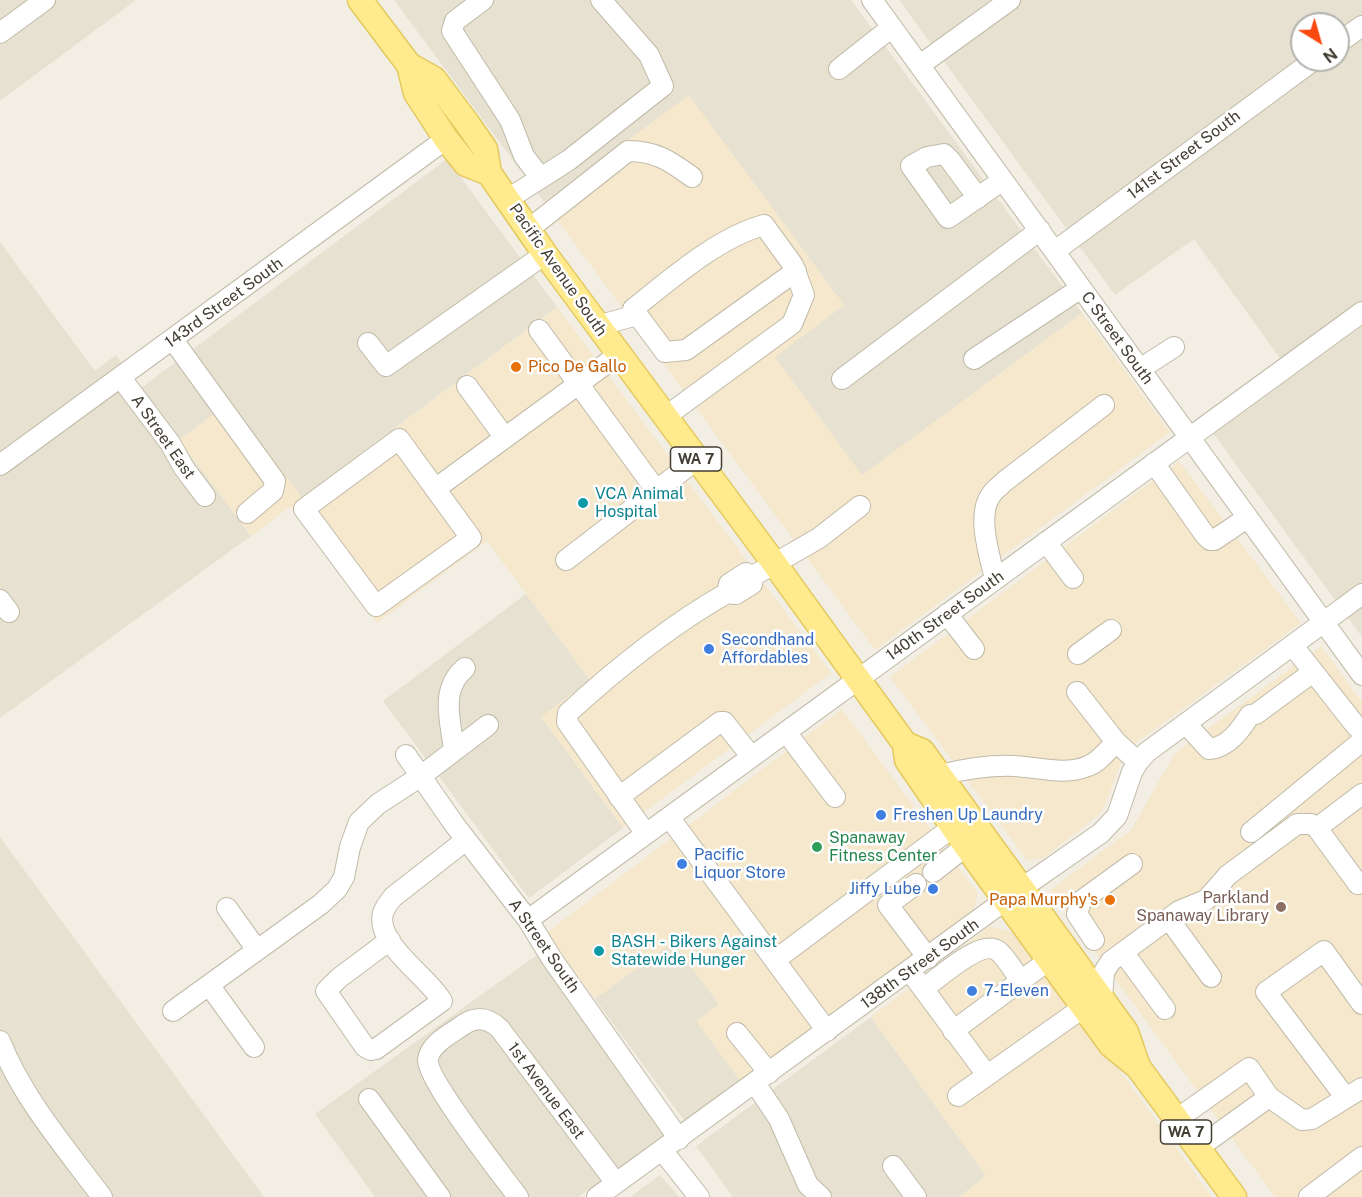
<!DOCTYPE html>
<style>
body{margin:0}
#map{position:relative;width:1362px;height:1197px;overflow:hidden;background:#f2eee3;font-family:"Public Sans",sans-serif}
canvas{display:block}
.north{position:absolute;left:1290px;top:12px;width:60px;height:60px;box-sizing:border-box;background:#fff;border:2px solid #b4b2ad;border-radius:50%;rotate:143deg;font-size:16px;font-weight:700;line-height:24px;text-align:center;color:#433e33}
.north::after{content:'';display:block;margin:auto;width:21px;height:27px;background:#fb4a10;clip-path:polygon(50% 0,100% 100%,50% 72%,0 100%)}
</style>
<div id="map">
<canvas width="1362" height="1197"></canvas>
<div class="north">N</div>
</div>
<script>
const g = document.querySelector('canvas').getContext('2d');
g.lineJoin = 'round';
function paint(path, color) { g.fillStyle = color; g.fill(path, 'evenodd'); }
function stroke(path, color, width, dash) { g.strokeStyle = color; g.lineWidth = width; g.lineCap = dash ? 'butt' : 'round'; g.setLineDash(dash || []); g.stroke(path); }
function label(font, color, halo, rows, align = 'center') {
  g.font = font + ' "Public Sans",sans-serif'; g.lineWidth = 5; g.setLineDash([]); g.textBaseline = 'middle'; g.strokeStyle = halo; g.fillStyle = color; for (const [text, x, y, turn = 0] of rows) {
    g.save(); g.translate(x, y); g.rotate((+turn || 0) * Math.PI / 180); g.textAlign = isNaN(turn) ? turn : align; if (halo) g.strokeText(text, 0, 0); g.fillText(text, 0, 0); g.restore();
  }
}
paint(new Path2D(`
 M0,0h136l-136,101z
 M394,0h457l231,313 -220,163 -88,-119 70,-52 -155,-209 -145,106z
 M899,0h463v637l-149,-204 79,-58 -98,-136 -79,56zM1302,24h36v36h-36z
 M447,159l110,148 -256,191 -71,-96 -51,38 72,96 -251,182v-476l95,129 21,-16 25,33z
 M526,594l64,86 -49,37 82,111 -94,70 -146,-197z
 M0,837l264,360h-264z
 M673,942l46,62 22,78 -55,41 -91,-124z
 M537,955l128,179 -87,63h-203l-60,-83z
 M871,1017l115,159 -27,21h-226l-37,-51z
 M660,1175l19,22h-49z`), '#e6e1d1');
paint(new Path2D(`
 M689,95l155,210 -69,52 87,118 220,-162 88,119 -295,218 -331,-448z
 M557,307l274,366 -208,155 -82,-111 49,-37 -103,-139 -110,82 -87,-116 -39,29 -72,-96 51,-38 72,96z
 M1179,461l122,162 -175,127 -24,62 -58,46 -17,2 -137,-183z
 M1321,646l41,56v495h-87l-225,-307 81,-60 44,-77z
 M842,709l136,185 -5,18 -232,170 -45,-61 23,-17 -46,-62 -78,57 -49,-66z
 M990,926l30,9 192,262h-253l27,-21 -115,-159z`), '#f5e8cd');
const minor = new Path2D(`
 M483,0l-28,21 -3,10 58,89 14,36 16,21
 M872,0l490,675
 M0,33l45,-33
 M1338,43l24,-17
 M920,65l90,-65
 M839,69l53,-42
 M978,198l-28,-38 -6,-6 -17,3 -16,9 37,52 55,-38
 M508,199l61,-39 94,-74 -14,-31 -48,-55
 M529,229l99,-78c28,0 42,10 64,26
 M1055,251l259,-191
 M597,326l40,-11
 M539,330l117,160
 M173,340l102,141 -2,10 -26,22
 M368,343l18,23 159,-112
 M974,359l107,-71
 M1140,369l34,-22
 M121,378l49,65 14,25 21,28
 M842,379l198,-149
 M467,386l38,52
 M665,417l127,-93 12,-29 -11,-30 -29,-40c-47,13 -93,54 -131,84l32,43 21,-2 110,-79
 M399,439l72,99 -95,68 -72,-97z
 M1154,463l51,72 5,5h4l33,-22
 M0,465l446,-326
 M435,489l183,-134
 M1046,542l27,36
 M566,560l130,-100
 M753,576l-1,8 -16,10 -9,-1 2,-9 17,-11 7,3 66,-38 41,-32
 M995,579c-5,-22 -19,-64 -4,-84 3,-5 9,-9 14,-14l99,-76
 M0,600l9,12
 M947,614l27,35
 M1293,646l63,80 6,5
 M1078,654l33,-24
 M1077,692l39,50 22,20
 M1186,724l23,25c19,-1 32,-20 41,-34l6,-1 57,-42
 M786,732l49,65
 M454,751c-3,-30 -15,-61 11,-83
 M406,755l48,69 74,96 24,39 127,180
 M940,775c25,-6 49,-10 74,-9 23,1 52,10 74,0 11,-4 20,-16 28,-24
 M619,797l101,-75h4l27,34
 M669,817l158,214
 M1317,828l45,-34
 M1251,832l111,-91
 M646,834l-79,-112 1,-9c49,-45 101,-87 159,-120
 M933,872l33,-26
 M916,884l-28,21 40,53
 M227,908l30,42
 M1169,919l42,58
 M528,920l834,-608
 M390,940l-51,38 -13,13 39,56 6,3 5,-1 66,-48c-14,-25 -67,-57 -59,-88 2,-6 6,-11 10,-16l73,-57
 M1094,940l-17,-26 4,-13 51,-37
 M1123,952l42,57
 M775,960l178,-133
 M910,971l77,104
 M209,985l45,62
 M923,989c15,-10 58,-51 75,-38 9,7 16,21 23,30
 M1102,998l2,-26 7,-11 68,-50 27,-11 22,-25 69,-51h14l6,4 41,56
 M173,1011l148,-107 16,-15 7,-12 6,-30 9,-25 19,-18 43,-28 67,-51
 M953,1031l96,-71
 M737,1033l32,40
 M0,1041c23,58 65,106 102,156
 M755,1083l24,36 29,66 13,12
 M958,1096l126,-89
 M1346,1098l-80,-106 58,-41 38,53
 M369,1099l71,98
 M1177,1119l72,-51 20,29 33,23 10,-1 50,-31
 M1198,1148l71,-51
 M662,1150l37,47
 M893,1166l23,31
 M518,1197c-16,-22 -91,-117 -90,-137 1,-16 24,-27 35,-35 14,-9 26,-7 37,4l116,154
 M597,1197l425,-309 79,-55 16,-17 15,-44 6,-10 9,-10 215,-158
 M1309,1197l53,-40`);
const major = new Path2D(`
 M360,0l49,65 7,28 30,46 20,25 23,9
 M409,65l25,14 33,44 18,26 4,24 56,81 229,309 131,181 2,16 59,86 145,199 27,22 96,130
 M905,744l17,7 204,281 12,35`);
stroke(minor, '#c0baa8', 22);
stroke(major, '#e4c95e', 27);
stroke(minor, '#fff', 20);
stroke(major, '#ffea8e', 24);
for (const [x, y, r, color] of [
 [516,367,6,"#e8710a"],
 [583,503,6,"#0f9aa8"],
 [709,649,6,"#3f7fe0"],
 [881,815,6,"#3f7fe0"],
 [817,847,6,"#2e9e5b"],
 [682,864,6,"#3f7fe0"],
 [933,889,6,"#3f7fe0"],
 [1110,900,6,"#e8710a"],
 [1281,907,6,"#8d6e63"],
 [599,951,6,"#0f9aa8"],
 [972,991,6,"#3f7fe0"]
]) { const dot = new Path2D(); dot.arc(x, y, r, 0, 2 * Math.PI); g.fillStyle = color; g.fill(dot); stroke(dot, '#fff', 2); }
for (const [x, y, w] of [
 [696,459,51],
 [1186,1132,51]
]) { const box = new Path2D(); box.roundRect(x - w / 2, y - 12, w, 24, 4.5); g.fillStyle = '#fff'; g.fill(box); stroke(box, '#433e33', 1.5); }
label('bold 15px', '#433e33', null, [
 ["WA 7",696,459],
 ["WA 7",1186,1132]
]);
label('16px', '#433e33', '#fff', [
 ["141st Street South",1184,155,-37],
 ["Pacific Avenue South",558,270,55],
 ["143rd Street South",224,303,-36],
 ["C Street South",1117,338,54],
 ["A Street East",163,437,55],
 ["140th Street South",945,616,-36],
 ["A Street South",544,946,55],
 ["138th Street South",920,964,-36],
 ["1st Avenue East",546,1091,53]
]);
label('16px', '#c56008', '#fff', [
 ["Pico De Gallo",528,367],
 ["Papa Murphy's",1098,900,"right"]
], 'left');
label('16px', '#0d838f', '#fff', [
 ["VCA Animal",595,494],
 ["Hospital",595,512],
 ["BASH - Bikers Against",611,942],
 ["Statewide Hunger",611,960]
], 'left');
label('16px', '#366cbe', '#fff', [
 ["Secondhand",721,640],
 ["Affordables",721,658],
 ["Freshen Up Laundry",893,815],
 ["Pacific",694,855],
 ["Liquor Store",694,873],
 ["Jiffy Lube",921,889,"right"],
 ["7-Eleven",984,991]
], 'left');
label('16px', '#27864d', '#fff', [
 ["Spanaway",829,838],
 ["Fitness Center",829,856]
], 'left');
label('16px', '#785e54', '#fff', [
 ["Parkland",1269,898],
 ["Spanaway Library",1269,916]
], 'right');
</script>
